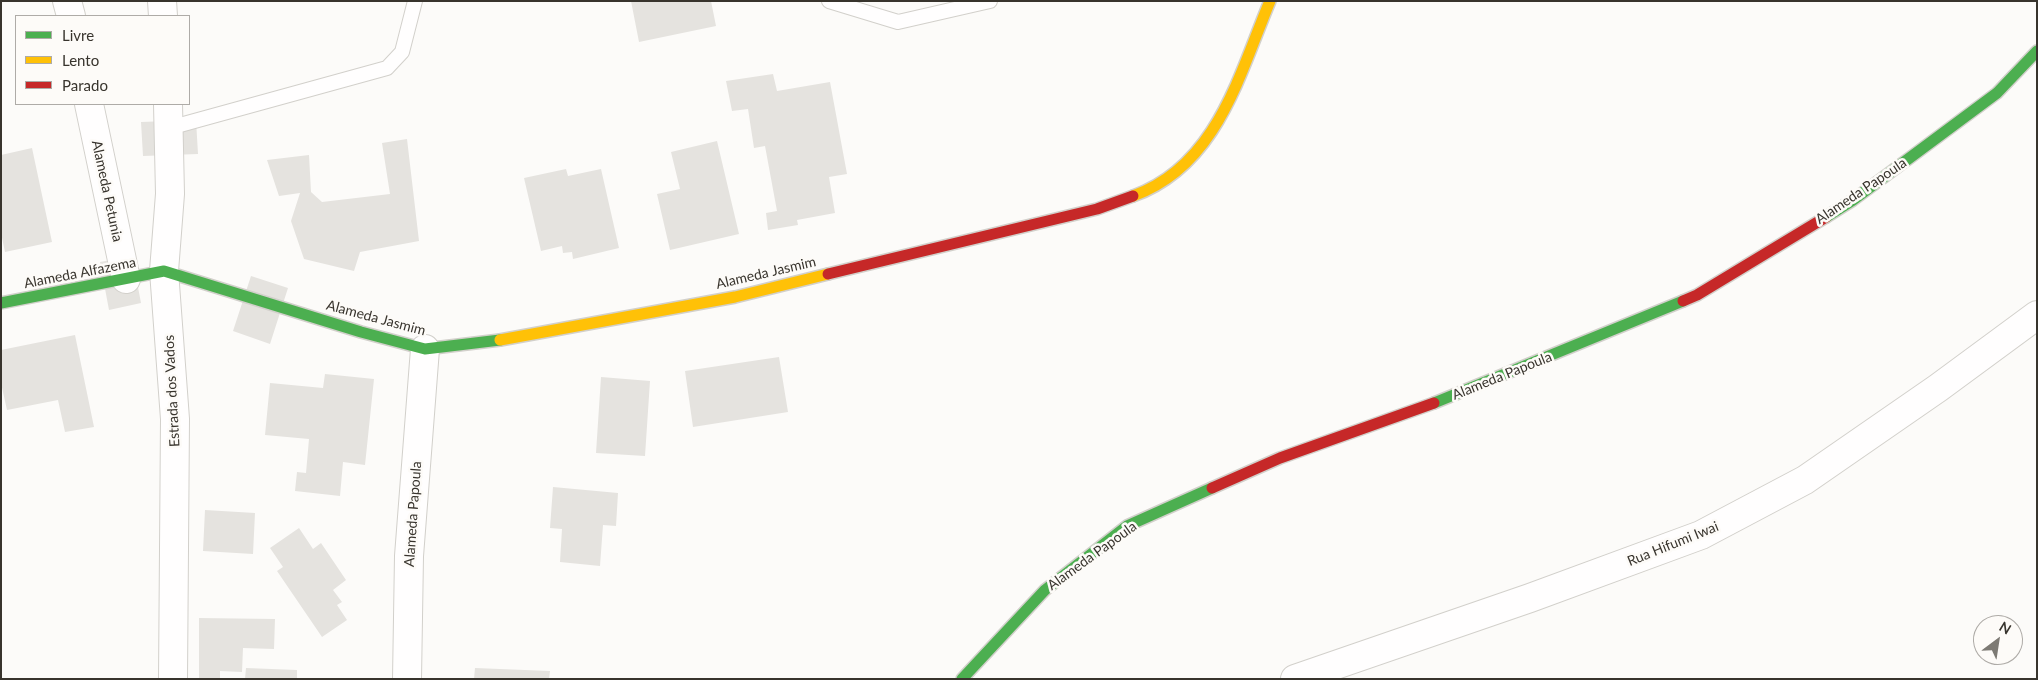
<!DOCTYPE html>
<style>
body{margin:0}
#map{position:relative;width:2038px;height:680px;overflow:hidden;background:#fcfbf9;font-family:Lato,sans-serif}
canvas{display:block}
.frame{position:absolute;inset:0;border:2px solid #38342d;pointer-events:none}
.legend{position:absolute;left:15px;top:15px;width:175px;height:90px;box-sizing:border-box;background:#fdfbf8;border:1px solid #aeaba7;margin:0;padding:6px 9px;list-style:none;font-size:15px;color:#38342d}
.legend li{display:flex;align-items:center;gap:10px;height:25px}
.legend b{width:25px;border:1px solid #aeaba7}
.north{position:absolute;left:1973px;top:615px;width:50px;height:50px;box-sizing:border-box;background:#fdfbf8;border:1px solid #aeaba7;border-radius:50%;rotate:31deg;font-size:14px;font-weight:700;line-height:20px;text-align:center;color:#38342d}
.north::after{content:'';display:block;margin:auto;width:18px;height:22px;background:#7d7a74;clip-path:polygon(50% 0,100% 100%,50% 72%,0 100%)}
</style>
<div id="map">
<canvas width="2038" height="680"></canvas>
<div class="frame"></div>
<ul class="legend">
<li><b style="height:6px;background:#4caf50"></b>Livre</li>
<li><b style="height:6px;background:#ffc107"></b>Lento</li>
<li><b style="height:6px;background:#c62828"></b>Parado</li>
</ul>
<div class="north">N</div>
</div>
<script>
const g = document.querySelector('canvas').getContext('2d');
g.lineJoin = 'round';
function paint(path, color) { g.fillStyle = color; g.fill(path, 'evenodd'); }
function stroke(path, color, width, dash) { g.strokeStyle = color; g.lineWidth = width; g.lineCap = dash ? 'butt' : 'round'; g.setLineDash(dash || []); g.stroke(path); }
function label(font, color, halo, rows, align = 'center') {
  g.font = font + ' Lato,sans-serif'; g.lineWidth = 5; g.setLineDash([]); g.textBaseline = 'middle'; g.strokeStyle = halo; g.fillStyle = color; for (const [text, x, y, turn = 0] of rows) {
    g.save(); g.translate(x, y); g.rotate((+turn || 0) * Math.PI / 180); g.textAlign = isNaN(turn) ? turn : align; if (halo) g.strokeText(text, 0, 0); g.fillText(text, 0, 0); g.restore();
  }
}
paint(new Path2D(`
 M631,1h80l5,25 -77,16z
 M773,74l4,17 53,-9 17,92 -18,3 6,36 -38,7 1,5 -30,5 -2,-17 11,-2 -12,-65 -11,2 -6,-39 -16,2 -6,-30z
 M196,120l2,34 -55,2 -2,-34z
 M407,139l12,102 -59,11 -6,19 -50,-12 -13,-38 9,-28 -21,3 -12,-36 42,-5 2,37 11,10 68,-8 -8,-51z
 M717,141l22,93 -69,16 -13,-56 23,-5 -9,-37z
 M32,148l20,94 -47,10 -4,-19v-78z
 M566,169l2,7 33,-7 18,79 -46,11 -1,-7 -9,1 -1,-7 -21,5 -17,-73z
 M132,256l9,47 -32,7 -9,-48z
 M251,276l37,12 -18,56 -37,-13z
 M75,335l19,92 -29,5 -7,-32 -51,10 -6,-27v-33z
 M779,357l9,55 -95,15 -8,-56z
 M325,374l49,5 -9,86 -22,-3 -3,34 -45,-5 2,-19 9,1 3,-34 -44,-4 5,-52 53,5z
 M601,377l49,4 -5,75 -49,-3z
 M553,487l65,6 -2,33 -13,-1 -3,41 -40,-4 2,-33 -12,-1z
 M205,510l50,3 -2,41 -50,-3z
 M299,528l14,21 8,-6 25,37 -13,10 9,12 -5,3 10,15 -25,17 -45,-66 6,-4 -13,-19z
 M199,618l76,1 -1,30 -31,-1 -1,24 -22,-1v8h-21z
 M246,668l51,2v9h-52z
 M475,668l75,3 -1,8h-75z`), '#e5e3df');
const lane = new Path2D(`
 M829,1l69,21 92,-21
 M169,128l218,-60 15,-16 13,-51`);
const street = new Path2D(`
 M67,1l4,15
 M162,1l1,15
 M89,104l37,175
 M168,104l2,90 -6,77 11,148 -2,260
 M407,679l2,-123 16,-207
 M1295,679l235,-81 171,-63 104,-55 133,-92 99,-73`);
const fast = new Path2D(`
 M1826,217l27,-17 144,-107 40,-42
 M1,303l163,-32 197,61 64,17 75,-9
 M1434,403l249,-102
 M962,679l83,-89 82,-64 85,-38`);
const slow = new Path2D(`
 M1133,196c84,-30 106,-121 137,-195
 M500,340l235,-43 93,-23`);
const jam = new Path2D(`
 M828,274l269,-65 36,-13
 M1683,301l14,-6 129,-78
 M1212,488l68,-30 154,-55`);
stroke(lane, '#d2d0cb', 16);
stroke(street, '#d2d0cb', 30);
stroke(fast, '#d2d0cb', 14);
stroke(slow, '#d2d0cb', 14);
stroke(jam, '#d2d0cb', 14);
stroke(lane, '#fffefe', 14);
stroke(street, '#fffefe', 28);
stroke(fast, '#4caf50', 11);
stroke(slow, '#ffc107', 11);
stroke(jam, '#c62828', 11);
label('14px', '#38342d', '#fdfbf8', [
 ["Alameda Petunia",107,191,78],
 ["Alameda Papoula",1861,191,-34],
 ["Alameda Alfazema",80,273,-11],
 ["Alameda Jasmim",766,273,-13],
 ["Alameda Jasmim",376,318,15],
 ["Alameda Papoula",1502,376,-22],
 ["Estrada dos Vados",172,391,-93],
 ["Alameda Papoula",413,514,-86],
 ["Rua Hifumi Iwai",1673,544,-22],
 ["Alameda Papoula",1092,556,-36]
]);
</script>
